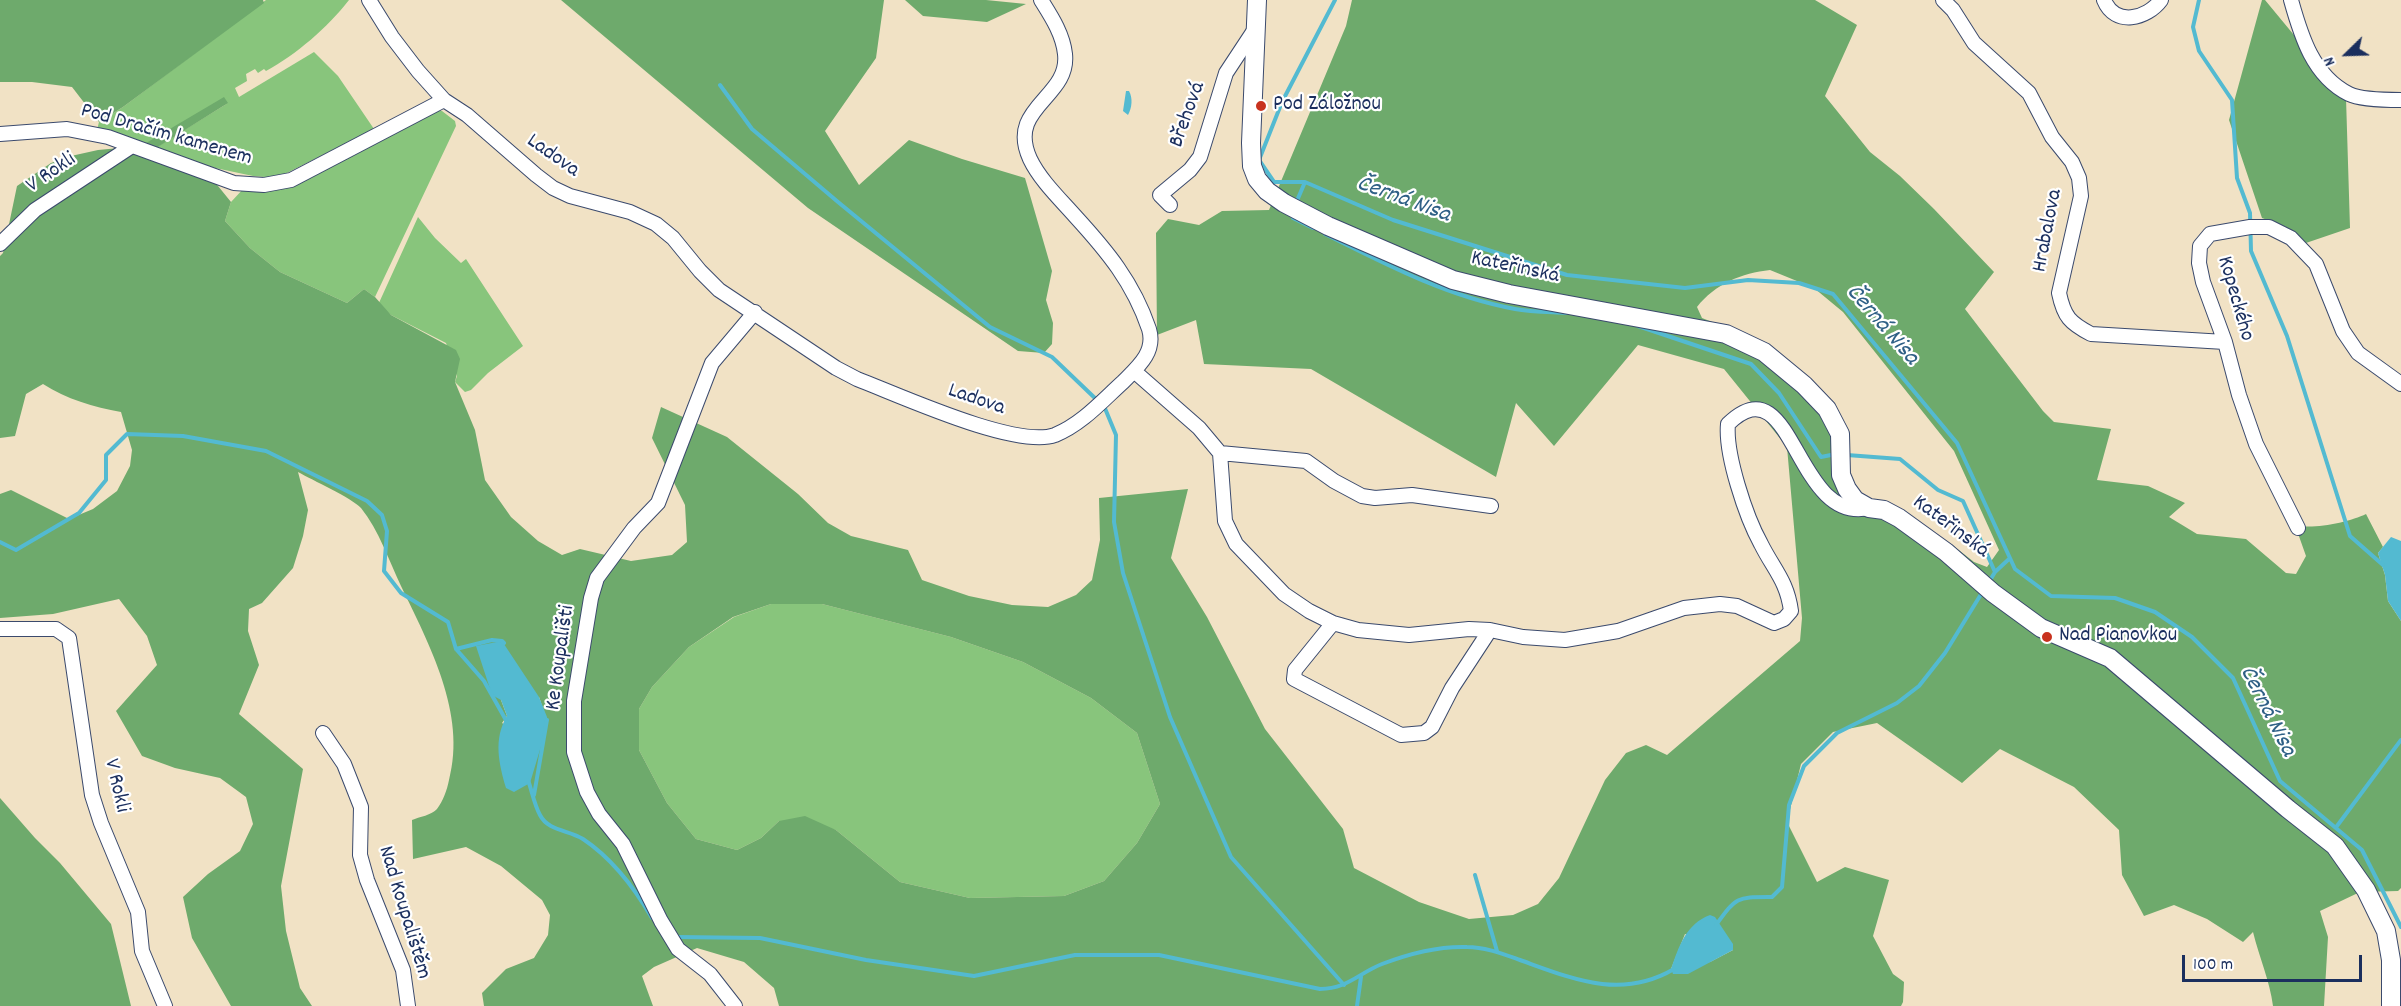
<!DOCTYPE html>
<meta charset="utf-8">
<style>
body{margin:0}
#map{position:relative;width:2401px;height:1006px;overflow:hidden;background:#f1e2c5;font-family:Dekko,sans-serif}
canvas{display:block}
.north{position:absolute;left:2317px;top:24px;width:60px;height:60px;-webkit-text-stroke:4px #fff;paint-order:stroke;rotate:247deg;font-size:16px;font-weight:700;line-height:24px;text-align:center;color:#1b2f5e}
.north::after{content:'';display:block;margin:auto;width:21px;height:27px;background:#1b2f5e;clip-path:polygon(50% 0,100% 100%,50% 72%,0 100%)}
.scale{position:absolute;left:2182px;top:955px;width:180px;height:27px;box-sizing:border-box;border:3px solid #1b2f5e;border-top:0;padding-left:8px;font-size:18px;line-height:21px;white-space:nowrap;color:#1b2f5e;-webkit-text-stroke:4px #fff;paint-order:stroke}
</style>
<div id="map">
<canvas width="2401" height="1006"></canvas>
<div class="north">N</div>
<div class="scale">100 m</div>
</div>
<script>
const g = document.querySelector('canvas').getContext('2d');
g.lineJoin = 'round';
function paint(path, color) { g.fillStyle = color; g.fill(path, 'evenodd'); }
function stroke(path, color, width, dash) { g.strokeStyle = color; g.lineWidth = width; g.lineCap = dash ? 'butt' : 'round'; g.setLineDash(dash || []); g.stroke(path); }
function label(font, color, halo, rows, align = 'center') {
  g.font = font + ' Dekko,sans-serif'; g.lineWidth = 4.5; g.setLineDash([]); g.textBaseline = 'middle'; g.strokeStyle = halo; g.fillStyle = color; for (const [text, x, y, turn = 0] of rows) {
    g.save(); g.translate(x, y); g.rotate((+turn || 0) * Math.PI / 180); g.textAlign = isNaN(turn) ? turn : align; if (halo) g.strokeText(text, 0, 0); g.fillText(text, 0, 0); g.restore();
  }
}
paint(new Path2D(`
 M266,0h83c-22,28 -52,54 -83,71l-2,-2 -6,4 -3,-4 -9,5 1,7 -12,7 4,9 75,-45 24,24 36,53 -97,49 -24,-2 -52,-11 -49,-15 76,-47 -87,43 -44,-16 2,-8 24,-15z
 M434,110l8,1 13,10 1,5 -81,171 -11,-8 -17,14 -67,-31 -30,-24 -25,-27 6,-19 13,-14 28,1z
 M418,217l17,21 26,25 5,-4 57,87 -35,27 -17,17 -6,2 -10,-10 2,-6 -11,-33 -55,-28 -13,-10z
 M771,604h51l129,33 72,25 68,36 46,35 23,71 -23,39 -33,38 -40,15 -94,2 -70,-16 -64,-52 -57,-9 -18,17 -24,12 -41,-11 -29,-36 -28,-53v-41l13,-22 37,-40 45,-30z`), '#88c57c');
paint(new Path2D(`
 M0,0h263l1,3 -141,104 -24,15 -27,-35 -40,-5h-32z
 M561,0h323l-8,58 -51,73 34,54 50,-45 53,19 63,19 27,93 -6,29 7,23 -1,21 -8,9 -26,-2 -210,-143z
 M905,0h81l40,4 -39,18 -64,-6z
 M1352,0h463l42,25 -32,71 45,56 30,24 34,33 60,63 -29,37 78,102 11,11 57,7 -14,51 51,6 37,17 -16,14 28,17 49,5 40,34 10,1 10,-18 -11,-31c17,5 55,-3 71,-11l17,33 -5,6 7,22 3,26 13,20v267l-3,3 -38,1 -40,19 8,26 -4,69h-51c-3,-25 -14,-49 -20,-74l-10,10 -36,-23 -33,-14 -30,11 -22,-41 -3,-45 -45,-43 -74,-38 -38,34 -85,-60 -44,9 -32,32 -14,58 30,60 28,-15 44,13 -16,56 20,38 11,8 -1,20 -2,4h-1122l-5,-18 -30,-26 -47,-14 -43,19 -12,9 11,30h-169l-2,-13 24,-24 28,-11 14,-23 2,-20 -8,-15 -41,-34 -35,-19 -53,12 -1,-39c7,-3 20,-5 25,-11 6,-8 10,-19 12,-29 18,-66 -20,-136 -48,-194 -12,-25 -22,-56 -40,-78 -9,-10 -49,-28 -63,-36l10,38 -5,26 -10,32 -31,35 -13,6 -1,22 11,34 -20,49 64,55 -22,117 5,45 14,57 12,18h-81l-39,-68 -9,-41 25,-23 32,-23 13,-27 -7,-27 -26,-19 -45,-10 -33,-12 -26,-45 41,-46 -10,-29 -28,-37 -66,15 -53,4v-124l11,-4 58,29 24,-10 24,-18 13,-25 2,-16 -11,-38c-27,-5 -55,-13 -78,-28l-17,10 -11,42 -15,2v-182l3,-3 14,-67 34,-23 20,-7 27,-6 43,-4 83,-49 4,6 -75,47 48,15 30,37 -6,19 25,27 30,24 67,31 17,-14 11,8 16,18 65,35 4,9 -5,23 20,48 10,50 26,37 27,24 24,14 18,-6 51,12 41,-6 15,-13 -2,-37 -33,-67 9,-31 66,30 71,57 30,29 23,13 57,14 14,30 47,16 43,9 36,2 28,-12 16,-15 8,-40 -1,-42 89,-9 -17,69 36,59 58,112 78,100 11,39 65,34 50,17 44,-4 25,-11 21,-26 46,-98 21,-27 20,-8 21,10 133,-114 2,-23 -15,-171 -63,-78 -86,-24 -84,101 -38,-43 -20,74 -185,-108 -107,-5 -8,-44 -39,15 -1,-102 12,-14 31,6 23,-14 47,-1 77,-184zM1770,270l44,18 29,24 111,139 45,99 -12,17 -13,-5 -23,-18 -98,-54 -21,-85 -82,-68 -48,-19 -5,-11c18,-23 45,-34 73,-37zM771,604h51l129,33 72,25 68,36 46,35 23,71 -23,39 -33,38 -40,15 -94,2 -70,-16 -64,-52 -31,-14 -26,5 -18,17 -24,12 -41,-11 -29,-36 -28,-53v-41l13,-22 37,-40 44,-30zM539,697l9,26 -8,23 -38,-23 5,-7 -6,-16zM1685,934l48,16 -23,12 -39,7z
 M2262,0h3l81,98 4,130 -47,16 -17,-17 -24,-9 -33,-98z
 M0,798l35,40 25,25 51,61 20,82h-131z`), '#6eaa6c');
paint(new Path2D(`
 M1126,91h3c4,7 3,17 -1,24l-5,-4z
 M2391,537l10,4v80l-13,-20 -3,-26 -7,-22z
 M502,641l37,56 8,20 1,6 -18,60 -16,9 -8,-4c-7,-24 -13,-49 1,-72l-6,-16 -9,-5 -16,-49z
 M1710,915l5,2 18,27v6l-45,24h-15l-2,-5c8,-23 15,-45 39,-54z`), '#53bad1');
stroke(new Path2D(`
 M1335,0l-53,102 -23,58 15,22h31l88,38 174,55 118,13 63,-8 51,3 34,11 124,149 58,126 36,27 64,2 40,14 37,25 41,41 47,103 82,69 39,77
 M2199,0l-6,27 6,24 33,49 5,78 13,35 1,38 36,85 63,200 33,29
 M720,85l32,44 86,73 152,125 62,30 46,44
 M1296,203l9,-21
 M1292,215l1,3 20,10
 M1325,234c60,30 123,63 190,75 16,3 34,3 51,4
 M1638,326l113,38 28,29 42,64 15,-3
 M1104,406l12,29 -2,87 9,51 47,144 61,140 113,128
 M1847,455l53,4 38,31 25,11 32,71
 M0,542l16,8 63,-37 27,-33v-25l21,-21 56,2 83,15 101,50 15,14 5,16 -3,40 17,22 47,29 8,27 28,32 23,41
 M1989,582l6,-10 14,-13
 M456,649l36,-9 10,1 2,2
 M528,780c4,11 6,24 12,35 8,16 29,15 43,24 30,20 51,48 69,79
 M534,795l13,-75
 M2337,826l64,-86
 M1475,875l22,76
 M1716,925c21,-29 21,-28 56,-28l10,-10 7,-82 15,-39 33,-33 60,-30 22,-17 26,-33 38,-62
 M676,937l84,1 106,22 108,16 101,-21h84l161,34c27,0 39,-16 62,-25 26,-10 57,-18 85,-17 18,0 36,7 53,13 53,19 101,40 154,9
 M1357,1006l4,-29`), '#53bad1', 4);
const street = new Path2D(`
 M369,0l23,37 26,34 26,29 23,15 69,60 17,13 17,8 60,16 26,12 17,14 27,33 19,19 117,78 21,11c42,16 159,70 198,56 27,-11 47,-34 68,-53 15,-15 33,-30 26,-53 -16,-47 -42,-78 -74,-113 -15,-17 -35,-36 -45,-57 -24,-52 40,-61 35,-105 -2,-20 -14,-38 -24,-54
 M1943,0l10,10 21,33 55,50 23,44 20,25 7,16 2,18 -22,97c5,24 11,30 32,41l134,8
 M2104,0c11,27 43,19 57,0
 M2291,0c10,36 22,76 58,94 12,6 39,6 52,6
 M0,134l67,-5 41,8 126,46 30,2 27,-5 153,-80
 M1170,205l-10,-10 30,-25 10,-13 26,-84 29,-44
 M0,244l35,-34 97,-64
 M1134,371l65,57 21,25 5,68 11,23 48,50 25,17 24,12 25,7 51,5 60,-6 21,1 33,7 42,3 53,-9 66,-23 36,-4 17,2 37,17 10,-4 7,-8c-4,-30 -17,-41 -30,-67 -15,-27 -36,-90 -33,-120 66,-64 66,101 141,84
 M1220,453l86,8 28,20 28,15 13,2 37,-3 79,11
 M2298,528l-42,-84 -17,-49 -14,-53 -22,-60 -4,-19 1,-17 10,-12 40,-7h19l22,11 25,26 27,67 15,22 43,31
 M1333,623l-38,47 -1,9 107,56 23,-2 8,-6 20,-39 38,-58
 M0,629h56l13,9 23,157 9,28 37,89 4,39 23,55
 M323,733l21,31 17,43 -1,48 7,25 36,90 5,36
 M735,1006l-25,-32 -32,-25 -17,-28 -38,-77 -24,-30 -12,-22 -13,-40v-51l17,-103 6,-20 37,-50 24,-25 54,-140 43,-51`);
const secondary = new Path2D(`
 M1257,0l-6,143 1,23 5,13 10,12 17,12 44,23 125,54 56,14 217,40 38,18 40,33 23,24 13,25 1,41 6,14 8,11 14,8 15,2 15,8 47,34 47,41 48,35 69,30 178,151 47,37 31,44 20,41 5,29v46`);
stroke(street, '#3b4a6d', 16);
stroke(secondary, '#3b4a6d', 20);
stroke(street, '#fff', 14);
stroke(secondary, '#fff', 18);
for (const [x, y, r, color] of [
 [1261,106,6,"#c8321e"],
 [2047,637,6,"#c8321e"]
]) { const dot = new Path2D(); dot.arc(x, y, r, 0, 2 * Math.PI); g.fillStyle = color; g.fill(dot); stroke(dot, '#fff', 2); }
label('22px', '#1b2f5e', '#fff', [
 ["Pod Záložnou",1273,106],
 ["Nad Pianovkou",2059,637]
], 'left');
label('22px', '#1b2f5e', '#fff', [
 ["Břehová",1189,115,-70],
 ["Pod Dračím kamenem",166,136,16],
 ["Ladova",552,157,35],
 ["V Rokli",52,174,-34],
 ["Hrabalova",2049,231,-79],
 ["Kateřinská",1515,269,12],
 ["Kopeckého",2234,299,74],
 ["Ladova",976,401,19],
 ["Kateřinská",1950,528,37],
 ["Ke Koupališti",562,658,-82],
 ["V Rokli",115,786,77],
 ["Nad Koupalištěm",403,913,73]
]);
label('italic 24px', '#2f6086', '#fff', [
 ["Černá Nisa",1403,201,20],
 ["Černá Nisa",1881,326,49],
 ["Černá Nisa",2266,712,63]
]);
</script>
